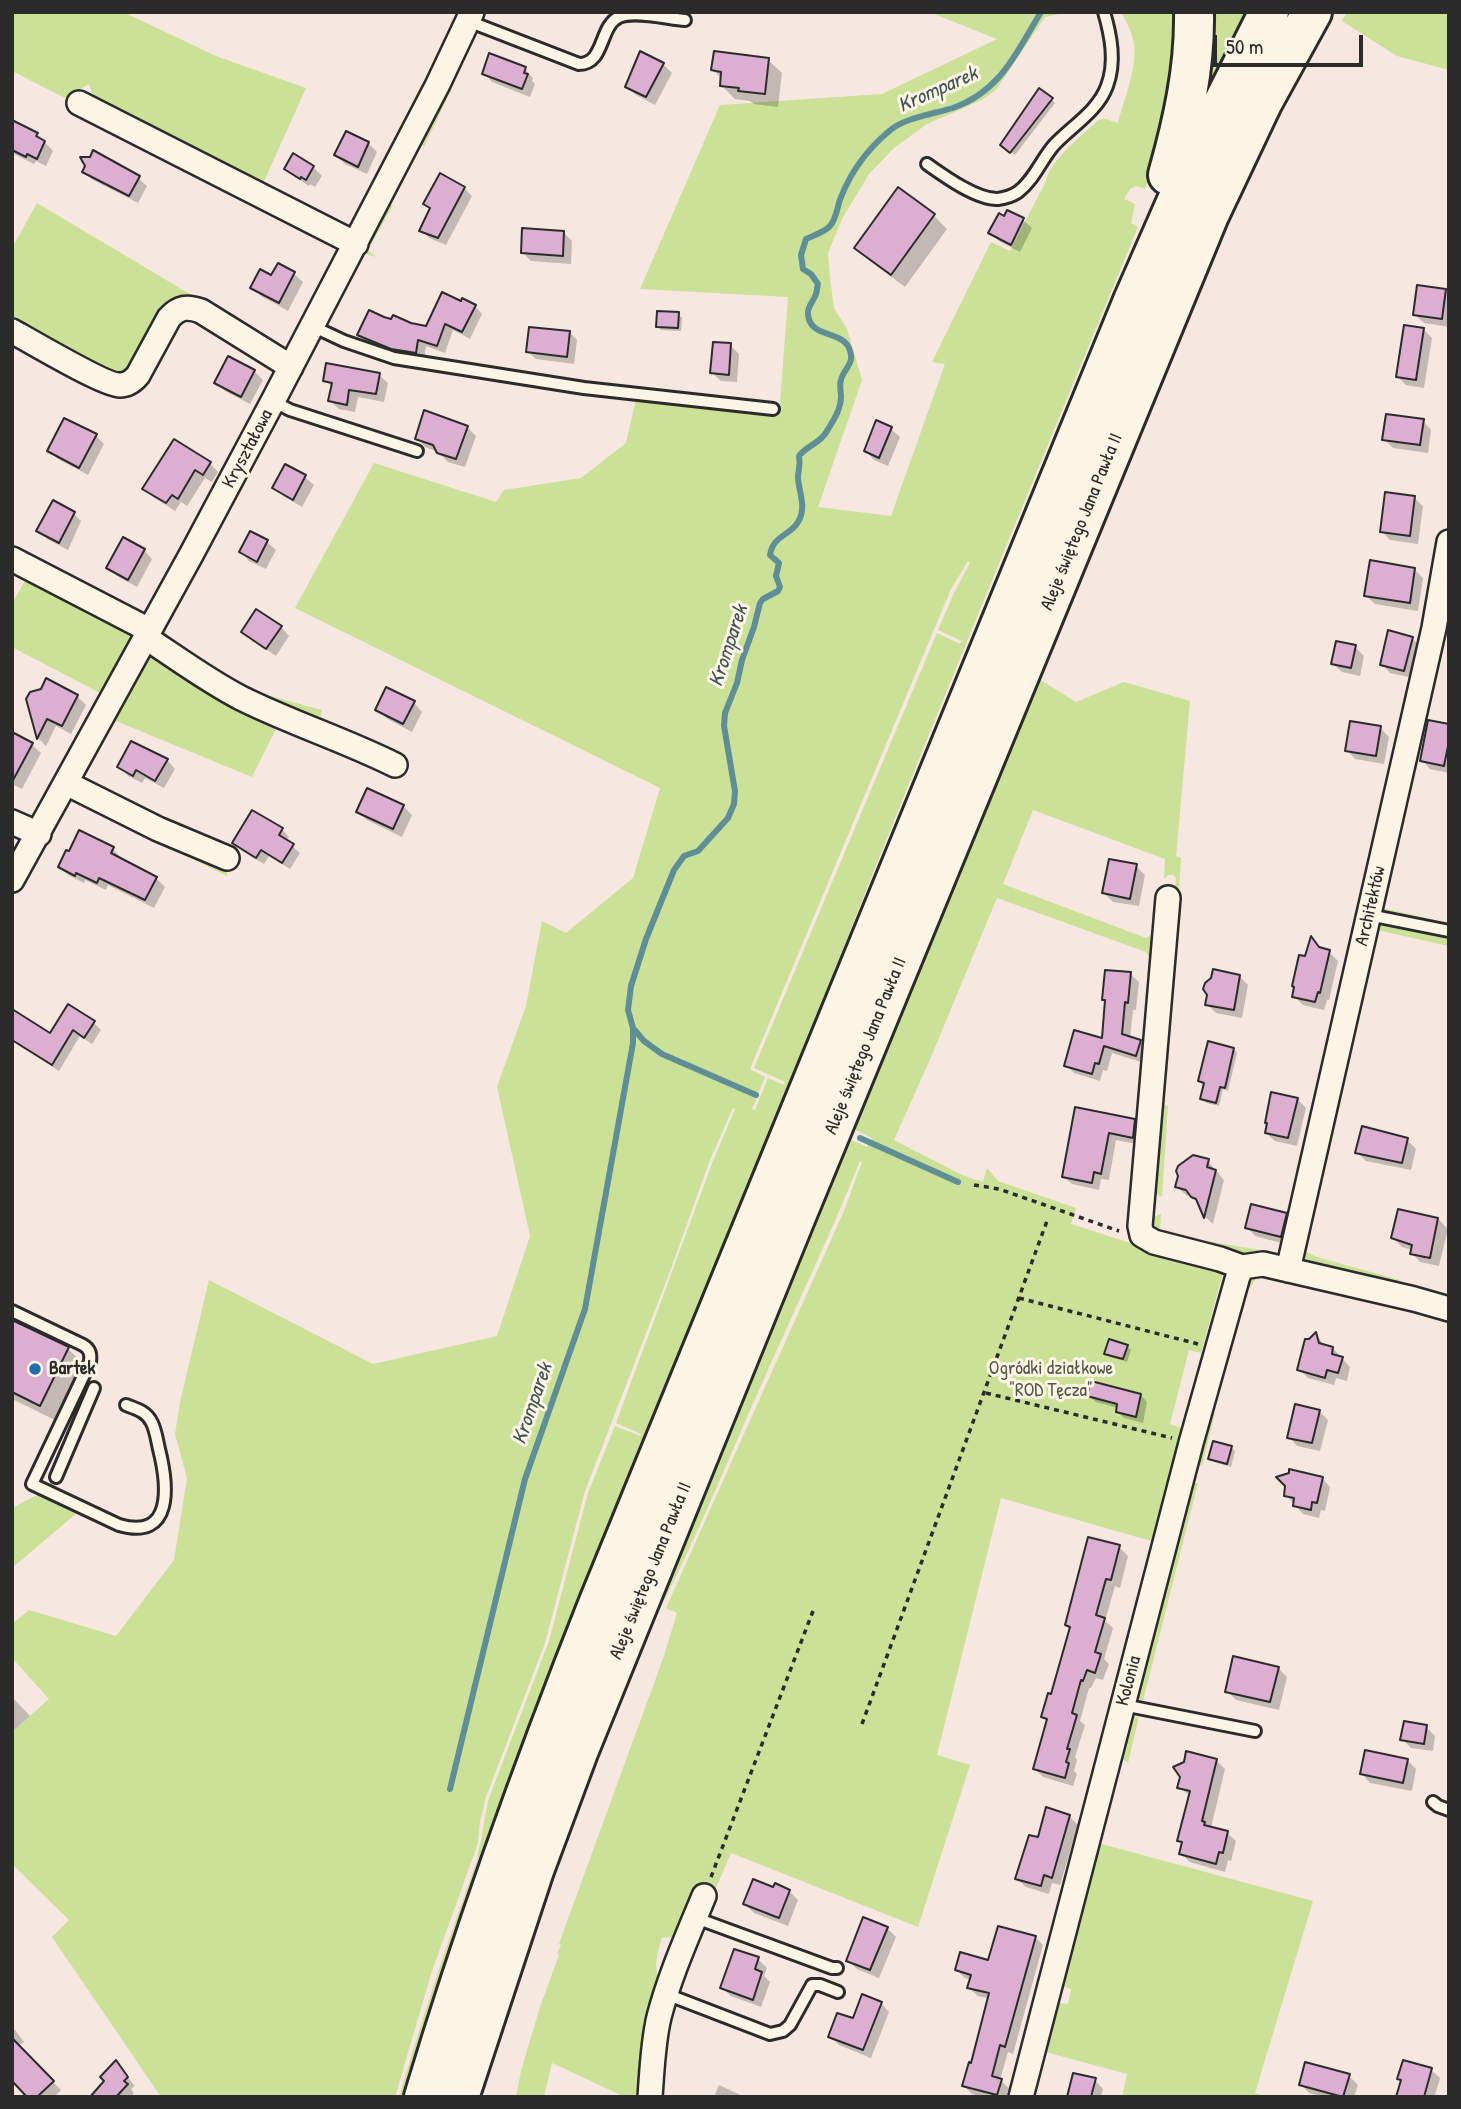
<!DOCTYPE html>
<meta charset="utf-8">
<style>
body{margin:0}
#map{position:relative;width:1461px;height:2109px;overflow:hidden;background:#f6e7e1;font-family:"Patrick Hand",sans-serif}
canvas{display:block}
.frame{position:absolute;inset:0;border:14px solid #2b2b2b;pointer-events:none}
.scale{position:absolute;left:1213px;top:35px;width:150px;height:32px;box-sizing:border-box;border:4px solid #2b2b2b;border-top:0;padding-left:9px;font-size:21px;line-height:24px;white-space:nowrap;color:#2b2b2b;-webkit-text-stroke:5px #fcf5e5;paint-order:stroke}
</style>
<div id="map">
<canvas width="1461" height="2109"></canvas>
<div class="frame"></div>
<div class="scale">50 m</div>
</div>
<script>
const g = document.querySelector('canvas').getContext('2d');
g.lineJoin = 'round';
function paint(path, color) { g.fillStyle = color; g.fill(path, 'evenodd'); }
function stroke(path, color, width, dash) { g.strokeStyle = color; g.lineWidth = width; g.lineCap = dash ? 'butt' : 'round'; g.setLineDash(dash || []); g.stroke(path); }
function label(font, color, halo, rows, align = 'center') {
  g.font = font + ' "Patrick Hand",sans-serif'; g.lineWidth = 6; g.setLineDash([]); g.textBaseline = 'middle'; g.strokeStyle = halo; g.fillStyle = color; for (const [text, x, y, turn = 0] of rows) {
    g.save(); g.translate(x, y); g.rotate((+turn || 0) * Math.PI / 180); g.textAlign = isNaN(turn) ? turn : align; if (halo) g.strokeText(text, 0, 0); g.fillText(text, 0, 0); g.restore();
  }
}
paint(new Path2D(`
 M12,12h111l93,44 90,32 -45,100 79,40 14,-3 24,-47 1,5 -25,45c-11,5 -19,1 -30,-3l-224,-116 -4,-5 -7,-20 -24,14 -53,-27z
 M929,12h140l-24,5 -49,73 -14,10 -55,24 -33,24 -25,26 -27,45 -14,34 2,25 4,30 13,21 15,51 -44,127 73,9 54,-152 -13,-2 59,-120 19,9 35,-68c7,-26 35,-45 53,-63l8,-1 12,4c6,-24 19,-54 16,-79 -2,-11 -7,-22 -13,-32h56l-2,48 -17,89 -13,40 -9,-3 -6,3 -6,10 11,5 -4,19 7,4c-85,205 -170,410 -253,616 -49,122 -96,245 -146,366 -120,293 -248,584 -336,888h-4c24,-81 50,-160 79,-239l-1,-2c6,-19 7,-39 12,-58l60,-157 39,-148 27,-67 25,10 1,-2 -25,-11 97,-262 22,-52 -2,-1 -23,52 -41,114 -84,217 -40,152 -59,154 -6,24 -2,22 -47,131 -36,123h-234l-109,-160 17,-17 -57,-56v-132l37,-33 -37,-41v-34l17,-14 87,26 58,-76 13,-82 -12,-44 5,-32 29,-122 164,84 124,-28 33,-100 -33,-149 29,-81 16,-85 24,12 67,-55 27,-90 -365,-180 79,-145 122,39 8,-12 77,-12 45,-35 10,-44 143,17 9,-119 -148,-8 80,-184 162,-11 115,-55zM968,561l2,2 -16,30 -16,37 24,11 -2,3 -23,-11 -183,435 31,14 -1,3 -16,-7 -13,32 -3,-1 13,-32 -15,-8 201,-480z
 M1205,12h43l-46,87z
 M1347,12h102v58l-52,-14 -55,-35z
 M456,80l-32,67 -3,-3 4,-13 26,-50z
 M37,203l250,149 -95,-49 -69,76 -111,-56v-75z
 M386,204l7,1 -25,45 8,7 -10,-3 -3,-4z
 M28,575l110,57 -68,126 -5,1 37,-65 -90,-47v-43z
 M164,626l5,14 72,48 81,22 -3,14 -73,-29 -83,-57 -2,-6z
 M148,649l132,72 -28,56 -136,-56 -4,5 -4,-2z
 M1039,679l37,23 48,-20 66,19 -14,155 5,2 -3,47 -4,-3 2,-24 -2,-3h-6l-4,4 1,-20 -132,-49 -30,74 143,54 13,-8 -3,39 -10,-17 -149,-54 -66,159 -37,83 68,35 21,7 4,-14 11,13 78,27 -5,16 152,49 -22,80 -12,-3 -19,74 12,4 -6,21 2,11 -24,102 -12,16 9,-37 -150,-43 -64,257 33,10 -52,162 -187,-74 -15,35 -17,-3 -19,51 -18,2c-6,19 -9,32 0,49l-9,23 -7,4 -3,11 6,7 -5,65h-19l-73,-34 -8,34h-28l5,-26 19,-64 19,-52 -2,-1 4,-9 -2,-1 6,-17 99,-271 13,-43 -11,-5 178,-397 18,-49 -2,-1c-30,75 -65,147 -97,220 -35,78 -66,157 -106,233l-1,-2 195,-472 16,7 5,-9 -18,-9z
 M1406,805l-24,103 67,15v3l-72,-16 21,-103z
 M187,848l40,20v8l-46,-23z
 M1377,925l72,13v8l-72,-16 -49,218 -4,-4z
 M1159,1104l9,2 -6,91 -11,-5z
 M1324,1167l-18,85 14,6 80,22 -5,7 -86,-24 -5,-7 -1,-7 18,-81z
 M1161,1214l-1,19 105,18 -4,5h-21l-84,-20 -8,-14 2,-4z
 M1257,1272l176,39 3,7 -69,-21 -109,-21 -10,14 -17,60 -5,-7 21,-65z
 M1206,1411l9,2 -13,53 -8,-6z
 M1191,1483h7l-55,218 -7,-3z
 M39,1494l39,18 -66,56v-60z
 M1139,1716l-11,47 -9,-7 9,-35z
 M1098,1843l215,58 -58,192 13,4h-146l5,-23 -85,-23 13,-48 13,1 3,-15 -12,-4z`), '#cae197');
paint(new Path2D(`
 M768,60l14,13 -4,34 -24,-3 -4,-3 -15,-2 -14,-14 1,-6 -9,-9z
 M663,64l9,9 -17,32 -19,-10 -9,-8z
 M525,69l8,9 -1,3 3,3 -5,13 -38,-15 -8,-9z
 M1051,99l4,4 -40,52 -9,-7z
 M12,122l25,12 16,17 -7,15 -10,-5 -2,3 -22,-11z
 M368,143l9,9 -10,22 -22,-10 -9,-9z
 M313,167l9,9 -7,11 -5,-3 -1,2 -14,-9 -9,-9z
 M84,172l54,6 9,8 -9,17 -45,-23z
 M464,188l8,8 -26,49 -17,-7 -7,-8 9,-20 -6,-6z
 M1008,212l15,8 9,8 -12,24 -21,-11 -9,-8 15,-15z
 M934,216l13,13 -42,58 -35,-26 -14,-13z
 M563,232l9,9 -1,23 -40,-3 -8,-8z
 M279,265l15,9 9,8 -15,29 -27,-15 -9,-8 20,-10z
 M1446,291l3,3v33l-25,-4 -9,-8z
 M475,306l7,8 -12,25 -17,-9 -8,23 -19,-7 -2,14 -24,-4 -33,-13 -8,-8 24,-16 43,9z
 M678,314l4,4 -1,13 -20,-1 -4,-4z
 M1424,330l8,8 -8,50 -18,-3 -9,-9z
 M569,332l8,8 -3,24 -38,-5 -8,-7z
 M730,345l9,9 -2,28 -16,-1 -9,-8z
 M254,371l9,9 -13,24 -25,-13 -9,-8z
 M379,375l9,8 -4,19 -26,-5 -3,15 -16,-3 -9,-8 3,-13 -8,-8z
 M1423,421l8,9 -3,23 -35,-5 -9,-9z
 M467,427l9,9 -11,31 -17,-5 -10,-10 -13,-5 -8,-9z
 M891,429l9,8 -12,29 -14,-6 -8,-9z
 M96,436l8,8 -16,31 -30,-16 -9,-8z
 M210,463l8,9 -6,10 -7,-4 -18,28 -6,-4 -6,9 -22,-14 -9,-9z
 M286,466l19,11 9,8 -12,22 -19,-11 -9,-8z
 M1414,498l9,8 -5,38 -28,-4 -8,-8z
 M73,513l8,8 -13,29 -21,-11 -8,-9z
 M267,542l9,8 -10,19 -17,-8 -8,-9z
 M144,550l8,9 -15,28 -20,-11 -9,-8z
 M1414,569l9,9 -5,33 -43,-7 -9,-8z
 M281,627l8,9 -13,20 -24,-16 -9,-8z
 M1412,638l9,9 -8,31 -23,-5 -8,-9z
 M1355,647l9,9 -4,20 -18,-4 -9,-8z
 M77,696l9,9 -15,29 -15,-8 -10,20 -8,-8 -10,-39z
 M414,703l8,9 -10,20 -26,-14 -9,-9z
 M1449,726v47l-19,-4 -8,-9z
 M1380,728l9,9 -5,27 -29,-5 -8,-9z
 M12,734l20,11 9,8 -19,36 -10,-5z
 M167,760l8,9 -11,19 -19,-10 -3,5 -14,-7 -9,-9z
 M403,806l9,9 -10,22 -35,-17 -9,-8z
 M282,829l7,8 -3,4 14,12 -10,16 -21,-13 -5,8 -22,-13 -8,-8z
 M113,849l8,9 -1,2 36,18 9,9 -11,21 -46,-23 -2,5 -21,-10 -1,3 -16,-8 -8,-8z
 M1136,866l9,9 -6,31 -26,-4 -9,-9z
 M1321,950l8,2 9,9 -9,39h-2l-3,10 -21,-5 -9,-9 12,-38z
 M1130,974l9,8 -3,28h-3l-3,28 10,3 8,9 -4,13 -32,-10 -5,18 -4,-1 -3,11 -26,-8 -8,-8 37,-24 4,-39 -3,-3z
 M1240,977l8,8 -6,33 -26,-5 -9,-9 5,-25z
 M12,1012l38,23 44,-12 7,7 -9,14 -12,-8 -21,35 -47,-30z
 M1234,1049l3,4 -9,38 -5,-2 -4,17 -13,-3 -4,-4 2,-14 -4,-4z
 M1298,1100l8,8 -9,38 -22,-5 -9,-8z
 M1076,1110l58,10 8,8 -1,17 -25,-5 -7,40 -8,-1 -2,11 -27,-6 -8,-7z
 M1407,1140l9,9 -5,21 -45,-9 -9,-9z
 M1208,1161l16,19 -11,44 -8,-7 -5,-13 -7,-7 -7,-2 -9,-8z
 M1400,1211l39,9 9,9 -9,37 -19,-4 -8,-9v-3l-10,-3 -9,-9z
 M1286,1215l8,8 -5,22 -34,-9 -8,-9z
 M12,1322l56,27 17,16 -28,56 -45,-22z
 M1316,1335l9,11 8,2 17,19 -3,14 -11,-3 -2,7 -26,-7 -9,-9z
 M1127,1346l4,4 -4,12 -17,-5 -4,-4z
 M1141,1395l6,7 -4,21 -19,-5 -6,-6v-4l-22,-6 -7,-6z
 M1319,1411l9,9 -8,31 -23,-5 -8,-9z
 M1231,1447l4,4 -4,16 -17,-5 -4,-4z
 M1322,1478l8,9 -5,24 -4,-1 -2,8 -16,-4 -17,-19z
 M1119,1547l9,9 -8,32 -5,-2 -10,35 8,7 -9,31 5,5 -6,16 -7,-2 -5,10h-2l-9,33 5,4 -10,32 2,3 -3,11 3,3 -4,12 -30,-9 -8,-8 13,-47 -5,-5 10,-21 18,-67 -4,-4z
 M1278,1668l9,9 -8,33 -43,-10 -9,-9z
 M12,1697l18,19 -16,14 -2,-2z
 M1426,1727l9,9 -2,15 -22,-3 -9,-9z
 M1216,1760l9,9 -14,59 16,5 9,8 -5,20 -3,-1 -3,12 -35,-10 -9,-8 2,-10 -4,-4 11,-44 -11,-9z
 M1407,1760l9,9 -4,22 -42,-8 -8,-9z
 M1069,1816l9,9 -18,60 -8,-2 -3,11 -23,-7 -9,-8 22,-40z
 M775,1890l14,1 9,9 -10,26 -34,-13 -9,-9z
 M887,1928l9,9 -17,41 -22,-9 -9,-8z
 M1035,1937l8,8 -30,109 -5,-2 -8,28 9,8 -3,9h-23l-11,-3 -8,-8 8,-21 18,-66 -12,-3 -9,-8 2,-8 -6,-2 -8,-8 32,-8z
 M758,1959l9,9 -3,8 6,6 -9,25 -30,-11 -9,-8z
 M881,2003l8,9 -18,46 -32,-13 -9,-9z
 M12,2026l12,16 -12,8z
 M27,2055l34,35 -7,7h-24z
 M116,2063l19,23 -4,3 3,4 -3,4h-39l15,-16z
 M1431,2070l9,8 -5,17 2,2h-39l4,-15 -3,-3z
 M1349,2076l9,9 -4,12h-30l-15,-4 -8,-9z
 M1095,2080l8,9 -2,8h-32z
 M719,2085l26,12h-31z`), '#0003');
stroke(new Path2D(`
 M633,1028l11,13 18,13 94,41
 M860,1138l98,44
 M450,1789l75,-310 60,-170 48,-266v-15l-5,-18 3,-24 15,-47 28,-69 10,-14 14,-5 30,-33 6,-14 1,-13 -11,-65 1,-13 12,-30 5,-23 12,-33 6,-24 3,-4 15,-8 2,-4 -4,-11 3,-13 -9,-8c3,-20 20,-19 28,-33 9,-15 1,-29 0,-44 0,-9 3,-11 1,-22 8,-11 21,-12 28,-25 6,-10 14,-22 14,-34 0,-6 -2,-11 0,-17 3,-13 16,-16 7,-34 -9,-15 -39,-9 -40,-32 -1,-8 6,-13 8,-20 1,-3 1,-7 2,-10l-7,-10 -8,-5 -2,-14 5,-16c8,-4 19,-7 24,-13 7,-8 7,-20 11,-29 10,-25 27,-48 47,-65 15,-14 45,-18 65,-24 48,-17 63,-55 88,-96`), '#5f8e96', 6);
const building = new Path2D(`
 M640,51l24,12 -18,34 -21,-10z
 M714,51l55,7 -4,36 -27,-3 1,-3 -19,-2 1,-14 -10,-2z
 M489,53l37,14 -2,6 4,1 -6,15 -40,-15z
 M1039,88l14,10 -43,55 -10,-8z
 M12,120l26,13 -2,3 9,5 -8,18 -10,-5 -1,3 -14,-7z
 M346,131l23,11 -11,25 -24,-12z
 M93,150l47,26 -11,20 -47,-24 3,-6 -5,-9h10z
 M293,153l21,13 -8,14 -5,-3 -1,2 -16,-10z
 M440,173l25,14 -27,51 -19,-7 11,-23 -7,-4z
 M898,187l37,27 -44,61 -37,-27z
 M1007,210l17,8 -13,27 -23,-12 11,-20 5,3z
 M522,228l42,3 -1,25 -42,-3z
 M278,263l17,9 -16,31 -29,-15 10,-19 11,6z
 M1417,285l29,4 -4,30 -29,-4z
 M442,292l19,9 1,-3 14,7 -14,27 -17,-8 -8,22 -19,-6 -2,13 -25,-4 -34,-14 12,-25 15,7 7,2 2,-4 18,8 15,3z
 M657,311l22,1 -1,16 -22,-1z
 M1404,325l20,3 -8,52 -20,-3z
 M529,327l41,4 -3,26 -41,-5z
 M713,342l18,1 -2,32 -19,-2z
 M228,356l27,14 -14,27 -27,-14z
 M326,363l54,10 -4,21 -27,-4 -2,15 -19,-4 4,-18 -9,-2z
 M424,410l44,16 -12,33 -19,-6 -4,-8 -18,-6z
 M1386,414l38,5 -4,26 -38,-5z
 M64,418l33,16 -18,34 -32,-17z
 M876,420l16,7 -13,31 -15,-7z
 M174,439l37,23 -8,13 -8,-5 -17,29 -6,-4 -6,8 -24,-14z
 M285,464l21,11 -13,25 -21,-12z
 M1385,492l30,4 -5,40 -30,-4z
 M53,500l22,12 -16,31 -23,-12z
 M250,531l18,9 -11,22 -18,-10z
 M123,537l22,12 -17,31 -22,-12z
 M1370,560l45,8 -5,35 -46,-7z
 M256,609l26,17 -16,23 -25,-17z
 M1388,630l25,7 -9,34 -24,-6z
 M1336,641l20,4 -5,23 -20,-4z
 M46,678l32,17 -16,31 -15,-7 -10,20 -11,-40 4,-7 11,-3z
 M386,687l29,14 -12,23 -28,-14z
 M1428,720l21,4v17l-5,25 -24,-5z
 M1350,721l31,5 -5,30 -31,-5z
 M12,732l21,11 -21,39z
 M131,741l37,18 -13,22 -19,-11 -3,6 -16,-9z
 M367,788l37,17 -11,24 -37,-17z
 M252,810l31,18 -4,7 15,9 -12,19 -21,-13 -5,8 -24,-15z
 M79,830l35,17 -3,6 46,24 -12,23 -46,-22 -2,5 -21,-10 -1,3 -17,-9 8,-17 3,1z
 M1109,859l28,5 -7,35 -28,-6z
 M1311,936l8,11 11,3 -10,43 -2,-1 -3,10 -23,-5 2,-10 -2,-1 7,-31 6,1z
 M1213,969l27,6 -6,35 -29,-5 2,-10 -4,-6 2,-6 6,-5z
 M1105,970l26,2 -3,31 -3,-1 -3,32 19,6 -5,16 -32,-10 -5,18 -4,-1 -3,11 -28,-8 10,-36 28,8 3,-38h-3z
 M68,1004l27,17 -11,17 -11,-8 -21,35 -40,-25v-31l38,24z
 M1208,1041l26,7 -9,40 -5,-1 -4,16 -16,-4 4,-16 -6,-2z
 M1271,1092l27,6 -10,40 -23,-5 2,-10h-2z
 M1075,1107l60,12 -2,19 -24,-5 -8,41 -7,-2 -2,11 -30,-6z
 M1362,1126l46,12 -6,25 -47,-10z
 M1193,1155l16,4 -2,8 9,3 -12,48 -8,-19 -5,-2 -5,-7 -11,-3 3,-11 -2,-5 2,-5z
 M1251,1204l36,9 -6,24 -36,-9z
 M1398,1209l40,9 -8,40 -20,-4 2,-9 -21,-7z
 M12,1320l57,27 -29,59 -28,-14z
 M1316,1332l3,11 14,4 -1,7 11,3 -5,16 -11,-3 -2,8 -28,-8 8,-31h4z
 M1109,1339l19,6 -5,14 -19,-5z
 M1091,1381l50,13 -5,23 -20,-5 1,-8 -30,-8z
 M1295,1404l25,6 -8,33 -25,-5z
 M1213,1441l19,5 -5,18 -19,-5z
 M1289,1469l34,8 -6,26 -5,-1 -1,8 -18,-4 1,-8 -10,-2 1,-10 -9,-9 13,-4z
 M1088,1537l32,8 -9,35 -5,-1 -10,36 9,3 -10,34 6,2 -6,19 -8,-3 -4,11 -2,-1 -9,33 5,2 -10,34h3l-4,13 3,1 -4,15 -32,-9 14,-50 -6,-2 7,-24 3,1 19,-67 -5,-2z
 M1233,1656l46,11 -9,35 -45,-10z
 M1404,1721l23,4 -3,19 -24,-4z
 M1365,1750l43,9 -5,24 -43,-9z
 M1186,1751l31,8 -15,62 3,1 -1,3 24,6 -5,22 -4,-1 -3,12 -37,-10 3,-12 -5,-1 13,-50 -13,-3 3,-11 -7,-10 11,-5z
 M1046,1807l24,8 -18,63 -8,-3 -3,11 -26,-7 14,-44 9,2z
 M753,1879l20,8 2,-4 15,7 -11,28 -36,-14z
 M863,1917l25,10 -18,43 -24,-9z
 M998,1926l38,10 -31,111 -5,-2 -8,31 10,3 -5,16 -35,-9 7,-24 2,1 18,-70 -22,-5 4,-13 -16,-5 5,-18 28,8z
 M734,1949l25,8 -4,12 7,3 -9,28 -33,-12z
 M862,1994l20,8 -19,48 -35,-13 9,-24 16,5z
 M12,2038l42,43 -17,16h-10l-15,-16z
 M116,2060l12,17 -4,4 4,3 -12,13h-26l14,-16 -4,-4z
 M1403,2060l29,8 -8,29h-28l5,-17 -4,-1z
 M1305,2062l45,12 -7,23 -44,-12z
 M1073,2073l23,5 -5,19h-24z`);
paint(building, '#dcaed1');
stroke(building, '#2b2b2b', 2);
const lane = new Path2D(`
 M468,21l111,43c26,0 20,-38 40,-47 15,-7 50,2 66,3
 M927,164c17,12 50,36 71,35 7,-1 14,-3 20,-7 16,-12 23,-32 36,-47 18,-19 44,-34 53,-59 9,-24 4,-50 -3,-74
 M312,326l32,15 50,17 190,30 189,21
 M273,401l17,9 127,41
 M1369,915l80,16
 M12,1311l71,34c7,4 8,9 7,17l-58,122 87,41c55,16 49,-40 40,-76 -2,-8 -3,-18 -7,-26 -5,-11 -15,-14 -26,-18
 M56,1477l38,-89
 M1123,1705l132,26
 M1433,1802l5,4 11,4
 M696,1918l136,50h5
 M666,1994l104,40 13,-3 7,-6 22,-40h8l18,7`);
const street = new Path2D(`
 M79,103l277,141
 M12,331c18,10 94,55 108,54 8,0 13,-4 18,-10l31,-57c10,-11 18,-12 32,-7l90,56
 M12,559l137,71
 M145,637c32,21 63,44 96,61 50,25 104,42 154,67
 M66,783l92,46 69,29
 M12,822l27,12
 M12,880l179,-325 82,-154 164,-315 35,-74
 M1168,898l-28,328 2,9 12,7 66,17 22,8 21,-3 151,35 35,10
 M1288,1270l146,-642 15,-86
 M650,2097c2,-27 3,-55 9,-80 11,-42 29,-82 45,-121
 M1021,2097l170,-654 47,-167 4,-9`);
const highway = new Path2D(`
 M1168,175c15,-53 27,-107 26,-163
 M424,2097c51,-169 110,-332 175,-495l534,-1301 65,-148 71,-141
 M459,2097l75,-227 44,-118 216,-531 415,-1006 53,-112 50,-91`);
stroke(lane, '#2b2b2b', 16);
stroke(street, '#2b2b2b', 28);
stroke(highway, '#2b2b2b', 44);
stroke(new Path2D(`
 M974,1185l25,4 120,42
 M1019,1298l179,46
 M986,1393l186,45
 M862,1724l185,-503
 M711,1877l102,-266`), '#2b2b2b', 3.5, [5, 5]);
stroke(lane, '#fcf5e5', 10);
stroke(street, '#fcf5e5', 23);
stroke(highway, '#fcf5e5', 38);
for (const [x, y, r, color] of [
 [35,1369,7,"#1f6fb2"]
]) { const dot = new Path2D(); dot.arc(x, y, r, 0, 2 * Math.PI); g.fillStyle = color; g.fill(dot); stroke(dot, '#fcf5e5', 2.5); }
label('19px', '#2b2b2b', '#fcf5e5', [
 ["Kryształowa",248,449,-62],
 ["Aleje świętego Jana Pawła II",1082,522,-68],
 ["Architektów",1371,906,-77],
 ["Aleje świętego Jana Pawła II",866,1046,-68],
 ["Aleje świętego Jana Pawła II",651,1571,-68],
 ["Kolonia",1129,1681,-75]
]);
label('bold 19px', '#2b2b2b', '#fcf5e5', [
 ["Bartek",49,1369]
], 'left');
label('19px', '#535846', '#fcf5e5', [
 ["Ogródki działkowe",1051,1369],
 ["\"ROD Tęcza\"",1051,1391]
]);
label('italic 21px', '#405458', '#fcf5e5', [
 ["Kromparek",938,90,-24],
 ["Kromparek",729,646,-72],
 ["Kromparek",533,1404,-71]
]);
</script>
